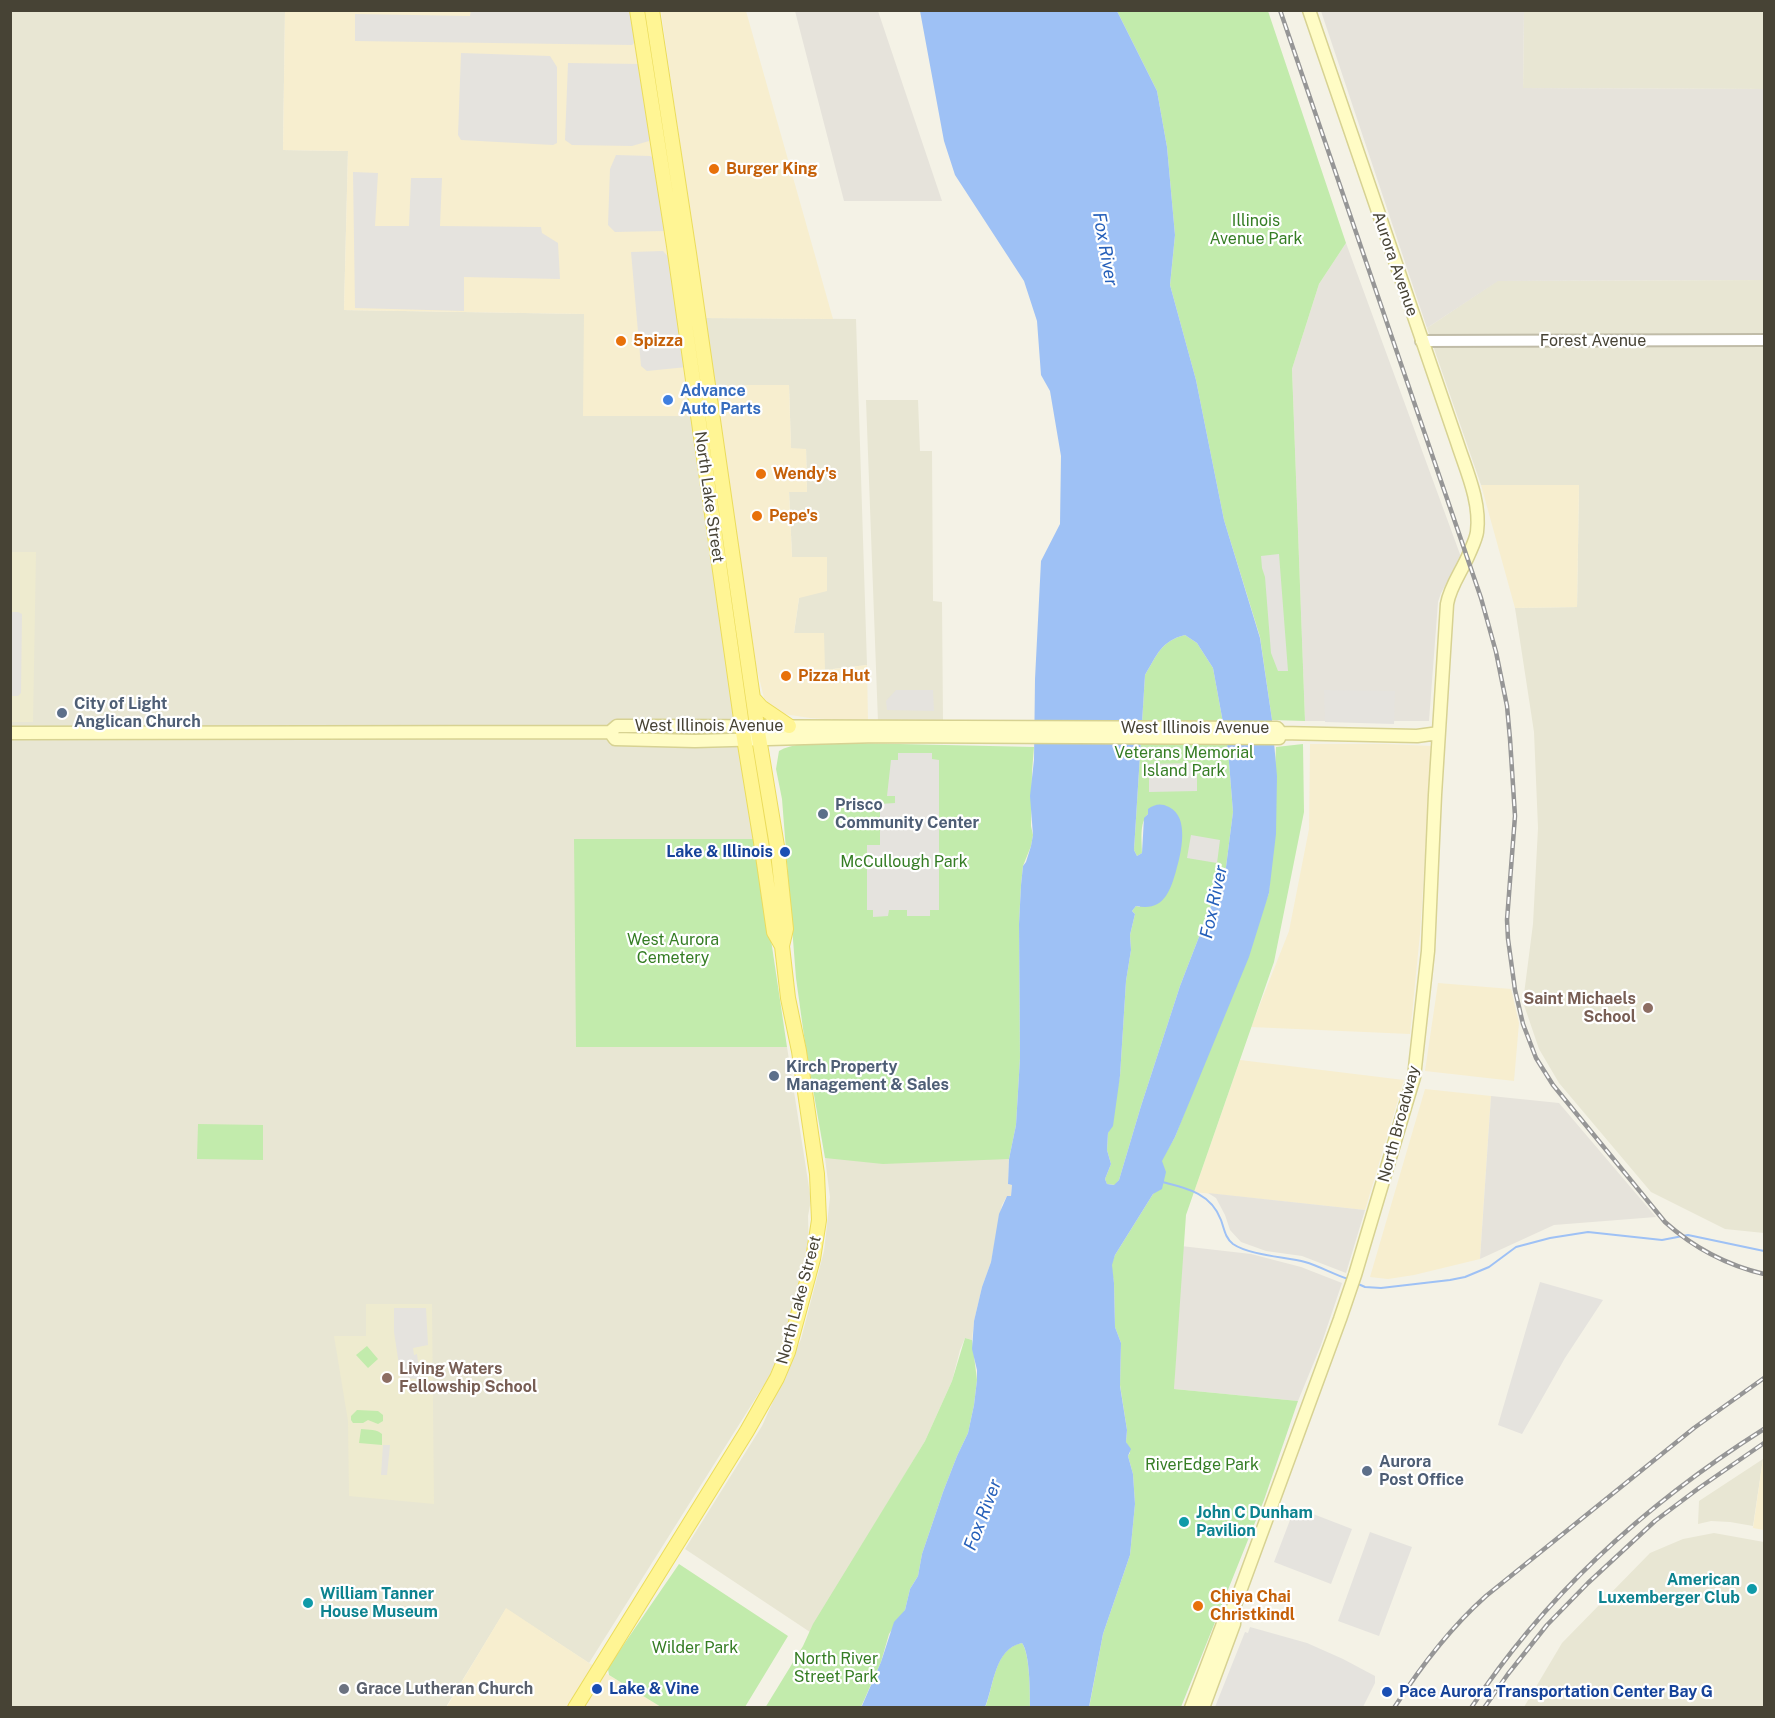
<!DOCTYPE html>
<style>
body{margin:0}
#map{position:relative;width:1775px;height:1718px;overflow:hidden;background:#f4f2e6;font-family:"Public Sans",sans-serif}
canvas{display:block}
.frame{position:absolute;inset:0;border:12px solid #474335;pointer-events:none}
</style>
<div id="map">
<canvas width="1775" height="1718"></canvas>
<div class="frame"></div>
</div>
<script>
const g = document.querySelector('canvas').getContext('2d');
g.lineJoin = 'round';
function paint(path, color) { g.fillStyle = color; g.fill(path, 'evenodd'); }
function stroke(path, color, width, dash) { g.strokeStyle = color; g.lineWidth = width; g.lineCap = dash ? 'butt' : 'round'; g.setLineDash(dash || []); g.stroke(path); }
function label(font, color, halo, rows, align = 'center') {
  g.font = font + ' "Public Sans",sans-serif'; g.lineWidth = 4.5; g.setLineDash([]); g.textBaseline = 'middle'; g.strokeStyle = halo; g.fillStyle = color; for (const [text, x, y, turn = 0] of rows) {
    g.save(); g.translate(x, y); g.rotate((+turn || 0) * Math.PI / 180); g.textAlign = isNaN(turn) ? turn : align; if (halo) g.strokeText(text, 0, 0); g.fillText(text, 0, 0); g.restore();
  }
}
paint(new Path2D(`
 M11,11h274l-2,139 65,1 -4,159 241,4 111,102 60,423 -180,208h211l24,153 -3,16 1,39 -35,114 -185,294 -83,-54 -60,98 -435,1z
 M1524,11h240v78l-241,-1z
 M1764,280v953l-39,-4 -74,-37 -92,-109 -20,-34 -16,-47 10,-78 5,-96 -4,-96 -19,-124 62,-1 2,-121 -98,-1 -54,-157 70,-47z
 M705,318l151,1 11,346 -43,5 -30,-37 5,-35 27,-41h-34l-3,-66h18l-1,-42h-15l-2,-64h-74z
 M866,400h52l2,51h12l1,150 9,1 1,120h-65z
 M825,1158l184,1 -1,25 4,1 -1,12 -4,-1 -5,9 -11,57 -9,25 -8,34 -2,19 -7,-2 -5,12 -8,31 -27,60 -115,191 -125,-83 77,-123 39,-87 23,-88 6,-54z
 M1763,1459l-10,67 -23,-4 -19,-1 -13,3 1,-23z
 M1714,1533l50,9v165h-240l38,-64 88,-90 33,-14z`), '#e8e6d3');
paint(new Path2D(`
 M745,10l1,1 87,308 -128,-1 -44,-307z
 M285,11h350l61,405h-113l1,-102 -240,-4 4,-159 -65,-1z
 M715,385h74l2,63 15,1 1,43h-18l3,65h35v34l-28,7 -5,35h30l1,37 42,-5 1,57 -58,-4 -33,-5 -13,-15 -8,-33z
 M1481,485h98l-2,122 -62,1z
 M1310,744h76l46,2 -12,188 -10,100 -159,-7 38,-96 20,-102z
 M1438,983l73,6 8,34 -5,58 -89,-10z
 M1240,1060l164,20 -39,130 -171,-18z
 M1425,1089l66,7 -11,163 -66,16 -26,4 -18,-2z
 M1763,1459h1v71l-11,-2z
 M506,1608l83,55 72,44 -215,1z`), '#f7eecf');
paint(new Path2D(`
 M795,11h83l64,190h-98z
 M1321,11h203l-1,77 241,1v191l-266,1 -71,47z
 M1346,243l115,314 -20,36 -3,9 -9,119h-124l-13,-352 27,-85z
 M1491,1096l68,7 97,114 -102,8 -74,34z
 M1208,1193l157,17 -19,63 -44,-17 -36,-5 -25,-9 -11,-12 -5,-15 -9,-17z
 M1181,1246l70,8 50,13 41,16 -21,62 -23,56 -124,-12 1,-60z`), '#e6e3db');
paint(new Path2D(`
 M10,552h26l-3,170h-22z
 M366,1304h66l2,200 -85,-8 -1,-75 -14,-85h32z`), '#eeebcf');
paint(new Path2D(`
 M1117,11h151l78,232 -27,41 -27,85 13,352 -33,-1 -12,-83 -36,-117 -28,-140 -26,-95 5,-50 -8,-88 -10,-56z
 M1185,635l12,8 16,25 15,82 5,62 -7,55 -46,119 -39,120 -22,74 -4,5 -8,-1 -2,-5 6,-15 -4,-14 1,-17 12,-57 6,-95 5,-31 -1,-15 5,-21 -3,-3 4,-5 4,1 8,-93c-9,9 -6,27 -6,39l-5,3 -3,-6 11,-175c12,-20 16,-34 40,-40z
 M614,732h113l-49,4z
 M855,743l179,4 -2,25 -1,54 2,9 -2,11 -8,20 -2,19 -2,39 1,134 -4,67 -7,34 -126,5 -58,-6 -20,-115 -9,-65 -14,-179 -6,-30 3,-18c19,-11 55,-7 76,-8z
 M1303,744l1,68 -30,150 -88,253 -12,174 124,12 -34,99 -83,207 -92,1 14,-74 27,-79 5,-51 -2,-30 -5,-18 2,-3 -4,-11 1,-12 -7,-45 1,-42 -6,-16 -1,-44 -3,-18 4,-10 38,-61c8,-7 11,-23 8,-33l14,-24 94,-244 7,-146z
 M574,839h182l31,208h-211z
 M198,1124l65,1v35l-66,-1z
 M965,1338l7,2 5,40 -3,25 -6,28 -11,23 -14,36 -21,62 -4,22 -8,13 -5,21 -16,24 -8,28 -20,45 -96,1 38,-62 10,-22 112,-183 27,-60z
 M367,1346l11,13 -10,9 -12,-13z
 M357,1410l21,1 5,4v6l-5,3 -10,-4 -5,3h-10l-2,-3v-4z
 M361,1429c8,1 16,0 21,5v11l-23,-2z
 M679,1564l109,72 -43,71h-84l-52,-32 -1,-6 1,-3z
 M1022,1643c8,11 8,49 8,64l-45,1c9,-22 9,-60 37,-65z`), '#c2ebac');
paint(new Path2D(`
 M471,10l163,1 4,28 -6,6 -277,-4v-27l115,2z
 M461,53l89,3 7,11v76l-4,2 -92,-5 -3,-5z
 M568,63l73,1 11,69 -3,8 -17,5 -60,-1 -7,-5z
 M616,155l34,1 7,4 8,71 -50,1 -7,-7 2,-56z
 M353,172l25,1 -3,53h34l2,-48h31l-2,48 101,1 1,6 16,10 2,36 -96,-2v34l-109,-3z
 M663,251l8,9 16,107 -40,4 -6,-5 -10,-114z
 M1279,554l9,117h-10l-7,-18 -6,-76 -3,-9 -1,-12z
 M11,612h7l4,2 -1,79 -3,3h-7z
 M896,690h37l1,21 -47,-1 -1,-9z
 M1324,690l71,1 -1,33 -69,-2z
 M898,753h34v6l7,1v150h-9v6h-23v-6h-18l-1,6 -15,1v-7h-6v-65h13v-41l15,-1v-7h-8l4,-36h7z
 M1197,763v28l-48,1v-28z
 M1191,835l29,5 -3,23 -30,-5z
 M1540,1282l63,18 -38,58 -43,76 -24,-9z
 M394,1308h32l2,37 -15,3 1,7 3,-1 3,25 -19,-1 -7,-46z
 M383,1445h7l-3,30h-6z
 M1295,1507l57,22 -21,55 -57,-22z
 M1370,1532l42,15 -33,89 -41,-15z
 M1250,1627l57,16 36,16 32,17v7l-12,24h-148l30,-75 3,1z`), '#e5e3de');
paint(new Path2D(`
 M920,11h197l40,80 10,56 8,88 -5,50 26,95 28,140 36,118 12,82 5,56 -1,58 -7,59 -20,64 -74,180 -13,24 4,11 -4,17 -9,5 -38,61 -3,10 2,18 1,44 6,16 -1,43 7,44 -1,12 5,7 -3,7 5,18 2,30 -5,51 -27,79 -14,73h-59c0,-14 0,-54 -8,-64 -28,6 -28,43 -37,64l-124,1 20,-46 13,-40 11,-12 5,-21 8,-13 4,-22 21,-62 14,-36 11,-23 6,-28 3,-25v-10l-5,-21 2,-28 8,-34 9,-25 8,-48 8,-18h4l1,-11 -4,-1 1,-25 7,-34 4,-67 -1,-134 2,-39 2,-19 3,-4 5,-16 2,-11 -3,-39 4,-36 1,-81 6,-118 19,-37 1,-68 -11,-65 -9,-16 -4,-54 -13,-40 -69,-106 -11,-34zM1185,635l12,8 16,25 15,82 5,62 -7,55 -46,119 -39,120 -22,74 -5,5 -7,-1 -2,-5 6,-15 -4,-14 1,-17 5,-7 7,-50 6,-95 5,-31 -1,-15 5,-21 -3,-3 4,-5c27,6 34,-14 40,-35 5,-17 14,-54 -7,-64 -8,-4 -14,-3 -21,2v5l-4,4 -2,35 -5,3 -3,-6 11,-175c12,-20 16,-34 40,-40z`), '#9ec1f5');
stroke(new Path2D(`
 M1162,1182c24,6 49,11 59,38 3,8 4,18 12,24 16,11 52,13 72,18 14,4 28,12 43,17
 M1356,1283l9,4 16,1 69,-8 15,-3 24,-10 27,-20 34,-9 38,-6 74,8 26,-5 76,16`), '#9ec1f5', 2);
const tertiary = new Path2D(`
 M1421,341l343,-1`);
const secondary = new Path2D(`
 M610,732l5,7 80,2 182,-5 402,2 2,-5
 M10,733l600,-1 7,-6h18l642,2 4,5
 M1281,733l136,3 22,-3
 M1191,1708l33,-87 11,-16 105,-286 15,-44 59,-198 14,-126 7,-156 12,-191c3,-18 15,-33 22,-50 3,-7 7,-15 8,-22 4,-30 -11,-62 -20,-90l-148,-432
 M1203,1708l31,-84 1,-18`);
const primary = new Path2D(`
 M652,10l37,243 68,473 21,126 8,77 -4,17
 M753,698l8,9 28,19
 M575,1708l172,-277 30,-53 11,-26 25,-93 6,-39 -2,-46 -18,-123 -11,-53 -6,-52 -8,-14 -13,-90 -19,-116 -68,-480 -37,-236`);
stroke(tertiary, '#c0bca8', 14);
stroke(secondary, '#d7d292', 15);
stroke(primary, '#ebdc5c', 16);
stroke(tertiary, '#fff', 10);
stroke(secondary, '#fffcc5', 12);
stroke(primary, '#fff594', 14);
const rail = new Path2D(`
 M1280,10l201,588 15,54 11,54 3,33 5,77 -8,104 1,19 7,51 8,34 13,34 17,27 112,137c29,26 61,43 99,52
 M1394,1708c27,-42 55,-79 92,-112l208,-168 70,-50
 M1471,1708c75,-114 179,-207 293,-279
 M1484,1708l24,-34 39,-49 41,-42 67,-62 44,-33 65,-45`);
stroke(rail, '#969696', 4.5);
stroke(rail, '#fff', 2, [7]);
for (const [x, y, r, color] of [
 [714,169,6,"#e8710a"],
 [621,341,6,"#e8710a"],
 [668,400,6,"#3f7fe0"],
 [761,474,6,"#e8710a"],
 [757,516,6,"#e8710a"],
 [786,676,6,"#e8710a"],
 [62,713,6,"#5c6f8a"],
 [823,814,6,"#5c6f8a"],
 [785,852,6,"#1a4fb4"],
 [1648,1008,6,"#8d6e63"],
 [774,1076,6,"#5c6f8a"],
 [387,1378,6,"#8d6e63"],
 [1367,1471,6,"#5c6f8a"],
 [1184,1522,6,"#0f9aa8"],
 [1752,1589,6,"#0f9aa8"],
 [308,1603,6,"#0f9aa8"],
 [1198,1606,6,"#e8710a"],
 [344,1689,6,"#6b7280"],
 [597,1689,6,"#1a4fb4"],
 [1387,1692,6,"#1a4fb4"]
]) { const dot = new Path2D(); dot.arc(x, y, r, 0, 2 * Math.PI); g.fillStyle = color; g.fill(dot); stroke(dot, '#fff', 2); }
label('bold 16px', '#c56008', '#fff', [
 ["Burger King",726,169],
 ["5pizza",633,341],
 ["Wendy's",773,474],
 ["Pepe's",769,516],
 ["Pizza Hut",798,676],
 ["Chiya Chai",1210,1597],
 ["Christkindl",1210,1615]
], 'left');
label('16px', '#357d24', '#fff', [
 ["Illinois",1256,221],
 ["Avenue Park",1256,239],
 ["Veterans Memorial",1184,753],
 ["Island Park",1184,771],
 ["McCullough Park",904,862],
 ["West Aurora",673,940],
 ["Cemetery",673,958],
 ["RiverEdge Park",1202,1465],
 ["Wilder Park",695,1648],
 ["North River",836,1659],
 ["Street Park",836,1677]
]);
label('16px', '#474335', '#fff', [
 ["Aurora Avenue",1395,264,71],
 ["Forest Avenue",1593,341],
 ["North Lake Street",709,497,82],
 ["West Illinois Avenue",709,726],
 ["West Illinois Avenue",1195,728],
 ["North Broadway",1399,1124,-75],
 ["North Lake Street",799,1300,-75]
]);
label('bold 16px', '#366cbe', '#fff', [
 ["Advance",680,391],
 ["Auto Parts",680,409]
], 'left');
label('bold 16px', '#4e5e75', '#fff', [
 ["City of Light",74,704],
 ["Anglican Church",74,722],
 ["Prisco",835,805],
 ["Community Center",835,823],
 ["Kirch Property",786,1067],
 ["Management & Sales",786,1085],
 ["Aurora",1379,1462],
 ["Post Office",1379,1480]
], 'left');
label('bold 16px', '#164399', '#fff', [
 ["Lake & Illinois",773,852,"right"],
 ["Lake & Vine",609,1689],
 ["Pace Aurora Transportation Center Bay G",1399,1692]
], 'left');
label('bold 16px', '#785e54', '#fff', [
 ["Saint Michaels",1636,999],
 ["School",1636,1017],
 ["Living Waters",399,1369,"left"],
 ["Fellowship School",399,1387,"left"]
], 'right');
label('bold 16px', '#0d838f', '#fff', [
 ["John C Dunham",1196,1513],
 ["Pavilion",1196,1531],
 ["American",1740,1580,"right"],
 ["Luxemberger Club",1740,1598,"right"],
 ["William Tanner",320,1594],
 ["House Museum",320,1612]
], 'left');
label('bold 16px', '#5b616d', '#fff', [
 ["Grace Lutheran Church",356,1689]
], 'left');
label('italic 18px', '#2660ba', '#fff', [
 ["Fox River",1105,249,80],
 ["Fox River",1214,902,-78],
 ["Fox River",983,1515,-69]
]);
</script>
